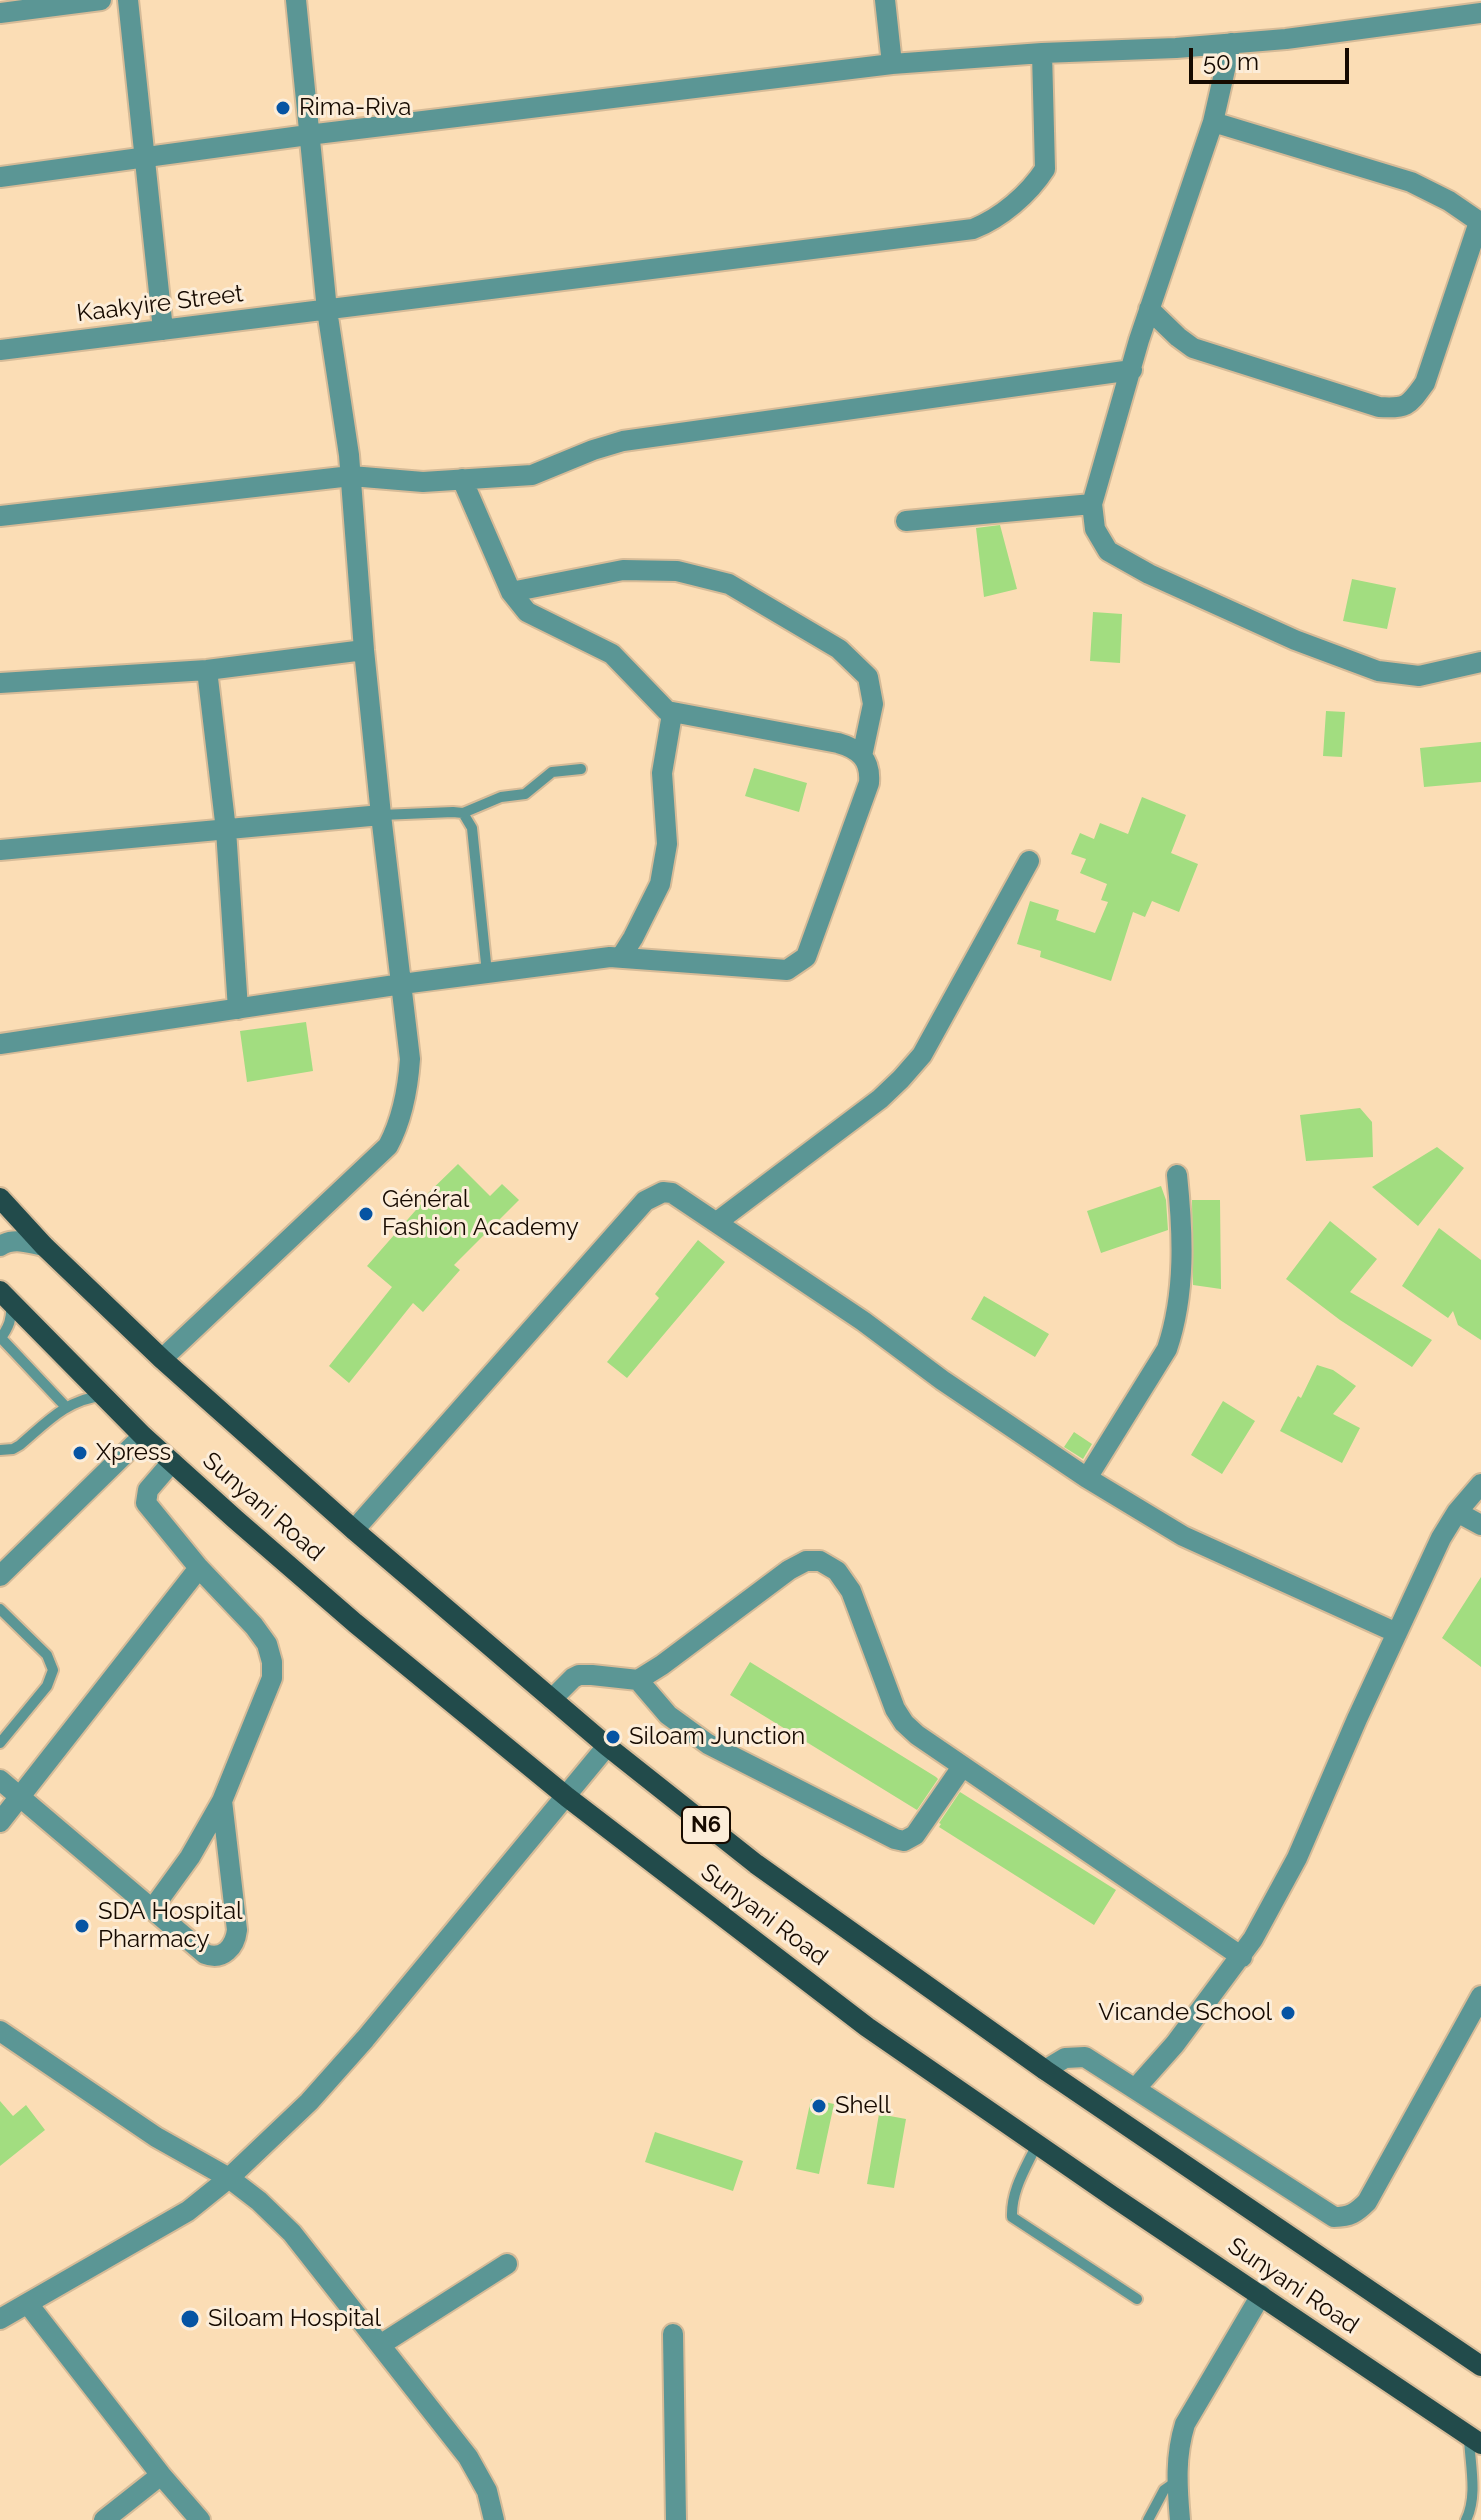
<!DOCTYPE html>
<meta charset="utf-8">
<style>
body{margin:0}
#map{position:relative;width:1481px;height:2520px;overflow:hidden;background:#fbddb5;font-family:Raleway,sans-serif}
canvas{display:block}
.scale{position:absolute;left:1189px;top:48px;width:160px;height:36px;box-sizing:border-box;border:4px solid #160a00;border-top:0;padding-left:10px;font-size:24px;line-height:28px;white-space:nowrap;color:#160a00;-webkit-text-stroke:6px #fcedd9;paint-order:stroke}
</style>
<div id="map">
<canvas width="1481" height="2520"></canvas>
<div class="scale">50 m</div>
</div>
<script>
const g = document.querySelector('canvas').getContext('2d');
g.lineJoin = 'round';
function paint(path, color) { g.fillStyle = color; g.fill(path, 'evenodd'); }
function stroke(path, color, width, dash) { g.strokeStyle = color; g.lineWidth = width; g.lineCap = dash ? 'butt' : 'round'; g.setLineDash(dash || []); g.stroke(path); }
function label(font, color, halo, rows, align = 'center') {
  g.font = font + ' Raleway,sans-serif'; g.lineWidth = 6; g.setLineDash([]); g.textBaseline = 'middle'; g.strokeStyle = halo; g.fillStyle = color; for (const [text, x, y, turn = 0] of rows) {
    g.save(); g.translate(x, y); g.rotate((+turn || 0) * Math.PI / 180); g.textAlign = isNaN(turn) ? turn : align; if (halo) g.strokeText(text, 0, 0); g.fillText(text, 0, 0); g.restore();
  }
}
paint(new Path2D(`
 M1000,525l17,64 -33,8 -8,-69z
 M1352,579l44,9 -9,41 -44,-8z
 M1093,612l29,2 -2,49 -30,-2z
 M1326,711l19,1 -3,45 -19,-1z
 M1481,742v40l-57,5 -4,-39z
 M754,768l53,15 -8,29 -54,-16z
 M1142,797l44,18 -15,38 27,11 -19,48 -27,-11 -7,16 -12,-5 -22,69 -71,-24 1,-6 -24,-7 13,-43 29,9 -3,10 39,13 13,-31 -7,-2 6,-16 -27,-11 6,-14 -15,-5 9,-21 14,6 6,-16 28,11z
 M306,1022l7,49 -66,11 -7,-51z
 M1360,1108l12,14 1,35 -67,4 -6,-46z
 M1437,1147l27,21 -46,58 -46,-39z
 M458,1164l32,32 12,-12 17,16 -65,65 6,5 -37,42 -10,-9 -64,80 -20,-17 63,-79 -25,-21 55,-63 -2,-2z
 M1161,1186l5,14 2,30 -67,23 -14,-42z
 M1192,1200h28l1,89 -28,-4z
 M1330,1221l47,38 -27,33 82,48 -20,27 -72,-47 -54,-41z
 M1439,1228l42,32v80l-23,-15 -5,-14 -5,7 -46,-32z
 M698,1240l27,22 -98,116 -20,-16 52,-64 -4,-4z
 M984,1296l65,38 -14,23 -64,-38z
 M1317,1365l16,5 23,16 -23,28 27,14 -18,35 -62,-32 18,-35 3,2z
 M1223,1401l32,20 -33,53 -31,-19z
 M1074,1432l18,12 -9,15 -19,-12z
 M1481,1577v90l-39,-29z
 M750,1662l186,115 2,2 -21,31 -187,-115z
 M960,1792l156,98 -22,35 -155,-98 2,-3 -2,-1z
 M811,2099l23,5 -15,70 -23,-5z
 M0,2101l13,15 13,-11 19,25 -45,36z
 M879,2114l27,5 -12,69 -27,-4z
 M655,2132l88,29 -10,30 -88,-29z`), '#a2dd80');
const service = new Path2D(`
 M463,813l38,-16 24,-3 27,-22 29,-3
 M381,815l72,-3 10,1 9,15 15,145
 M1,1338l65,69
 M0,1339c9,-12 12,-20 11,-35
 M0,1450l13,-1 7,-4c25,-21 47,-46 82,-49
 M0,1609l47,46 6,15 -6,16 -47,57
 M1037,2144c-11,24 -26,46 -25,73l125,82
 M1148,2520l16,-30 13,-9
 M1466,2520c12,-24 4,-56 3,-82`);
const minor = new Path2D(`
 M128,0l35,330
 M885,0l7,64
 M0,13l101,-13
 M1231,43l-18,79 -74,218 -47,164 3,25 13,22 41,23 146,66 83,31 41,5 62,-14
 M1213,122l198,60 38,19 32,22
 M0,177l308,-42 584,-71 150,-11 134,-5 110,-9 195,-26
 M1149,309l29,28 15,11 186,59c29,2 30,-2 46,-24l54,-161
 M0,350l973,-121c28,-11 56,-35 72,-60l-3,-116
 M0,516l351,-40 72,6 109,-7 61,-25 30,-9 509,-71
 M906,521l186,-17
 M511,592l112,-22 54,1 52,13 110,65 29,28 5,27 -11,52
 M207,670l19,160 12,179
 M0,683l207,-13 157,-20
 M0,850l381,-35
 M621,957l12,-19 27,-54 7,-40 -5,-71 10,-59
 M0,1044l402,-60 208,-27 177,13 19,-13 63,-174c2,-23 -9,-34 -31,-40l-171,-32 -55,-57 -85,-42 -16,-20 -49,-113
 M717,1222l163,-123 21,-20 21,-24 107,-194
 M0,1246c14,-9 28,-3 44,0
 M162,1359l226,-213c14,-26 20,-58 22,-87l-29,-244 -17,-165 -15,-195 -22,-145 -31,-310
 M1087,1478l80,-129c19,-56 16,-117 10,-174
 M1457,1512l24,13
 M354,1530l291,-329 18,-9 9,1 191,128 79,59 145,98 96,58 214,97
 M0,1576l143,-140
 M638,1680l30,35 40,29 187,95 9,2 11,-6 47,-68
 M552,1699l21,-21 6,-3h13l46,5 24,-15 127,-95 17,-9h14l17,10 14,20 44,118 9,14 13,12 325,222
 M0,1780l205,174c18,7 30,-7 32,-24l-15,-129
 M0,1822l199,-254
 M153,1908l37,-51 32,-56 50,-123v-16l-5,-18 -13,-18 -55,-58 -53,-65 2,-13 24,-28
 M0,2031l156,106 73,41 30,23 33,32 176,224 19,34 7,29
 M1045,2070l20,-12 20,-1 50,32 40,-45 78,-105 44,-81 60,-139 84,-181 16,-26 24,-28
 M1135,2089l199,128c16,0 22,-4 33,-15l114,-206
 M28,2304l133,171 39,45
 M0,2319l188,-108 41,-33 80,-76 56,-63 242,-293
 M673,2334l3,186
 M380,2345l127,-81
 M104,2520l57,-45
 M1180,2520c-3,-34 -5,-64 5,-96l76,-129`);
const primary = new Path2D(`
 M0,1198l44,48 118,113 192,171 253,216 149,118 289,206 436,296
 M0,1291l143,145 92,83 120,104 212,174 300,230 245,169 369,248`);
stroke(service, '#d6bb98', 14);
stroke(minor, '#d6bb98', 24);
stroke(primary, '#d6bb98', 24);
stroke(service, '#5b9695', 10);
stroke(minor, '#5b9695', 20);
stroke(primary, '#224b4b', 20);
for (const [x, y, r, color] of [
 [283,108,8,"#0654a3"],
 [366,1214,8,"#0654a3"],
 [80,1453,8,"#0654a3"],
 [613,1737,8,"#0654a3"],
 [82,1926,8,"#0654a3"],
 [1288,2013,8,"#0654a3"],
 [819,2106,8,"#0654a3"],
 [190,2319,10,"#0654a3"]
]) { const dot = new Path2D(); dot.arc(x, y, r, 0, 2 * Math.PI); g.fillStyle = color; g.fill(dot); stroke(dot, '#fcedd9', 3); }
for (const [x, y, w] of [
 [706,1825,48]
]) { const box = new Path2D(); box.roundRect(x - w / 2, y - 18, w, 36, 6); g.fillStyle = '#fcedd9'; g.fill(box); stroke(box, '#160a00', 2); }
label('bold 22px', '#160a00', null, [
 ["N6",706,1825]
]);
label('24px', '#160a00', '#fcedd9', [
 ["Rima-Riva",299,108],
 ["Général",382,1200],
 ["Fashion Academy",382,1228],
 ["Xpress",96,1453],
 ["Siloam Junction",629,1737],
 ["SDA Hospital",98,1912],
 ["Pharmacy",98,1940],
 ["Vicande School",1272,2013,"right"],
 ["Shell",835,2106],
 ["Siloam Hospital",208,2319]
], 'left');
label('24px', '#160a00', '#fcedd9', [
 ["Kaakyire Street",160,304,-7],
 ["Sunyani Road",263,1507,41],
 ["Sunyani Road",764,1915,37],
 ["Sunyani Road",1293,2286,34]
]);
</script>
